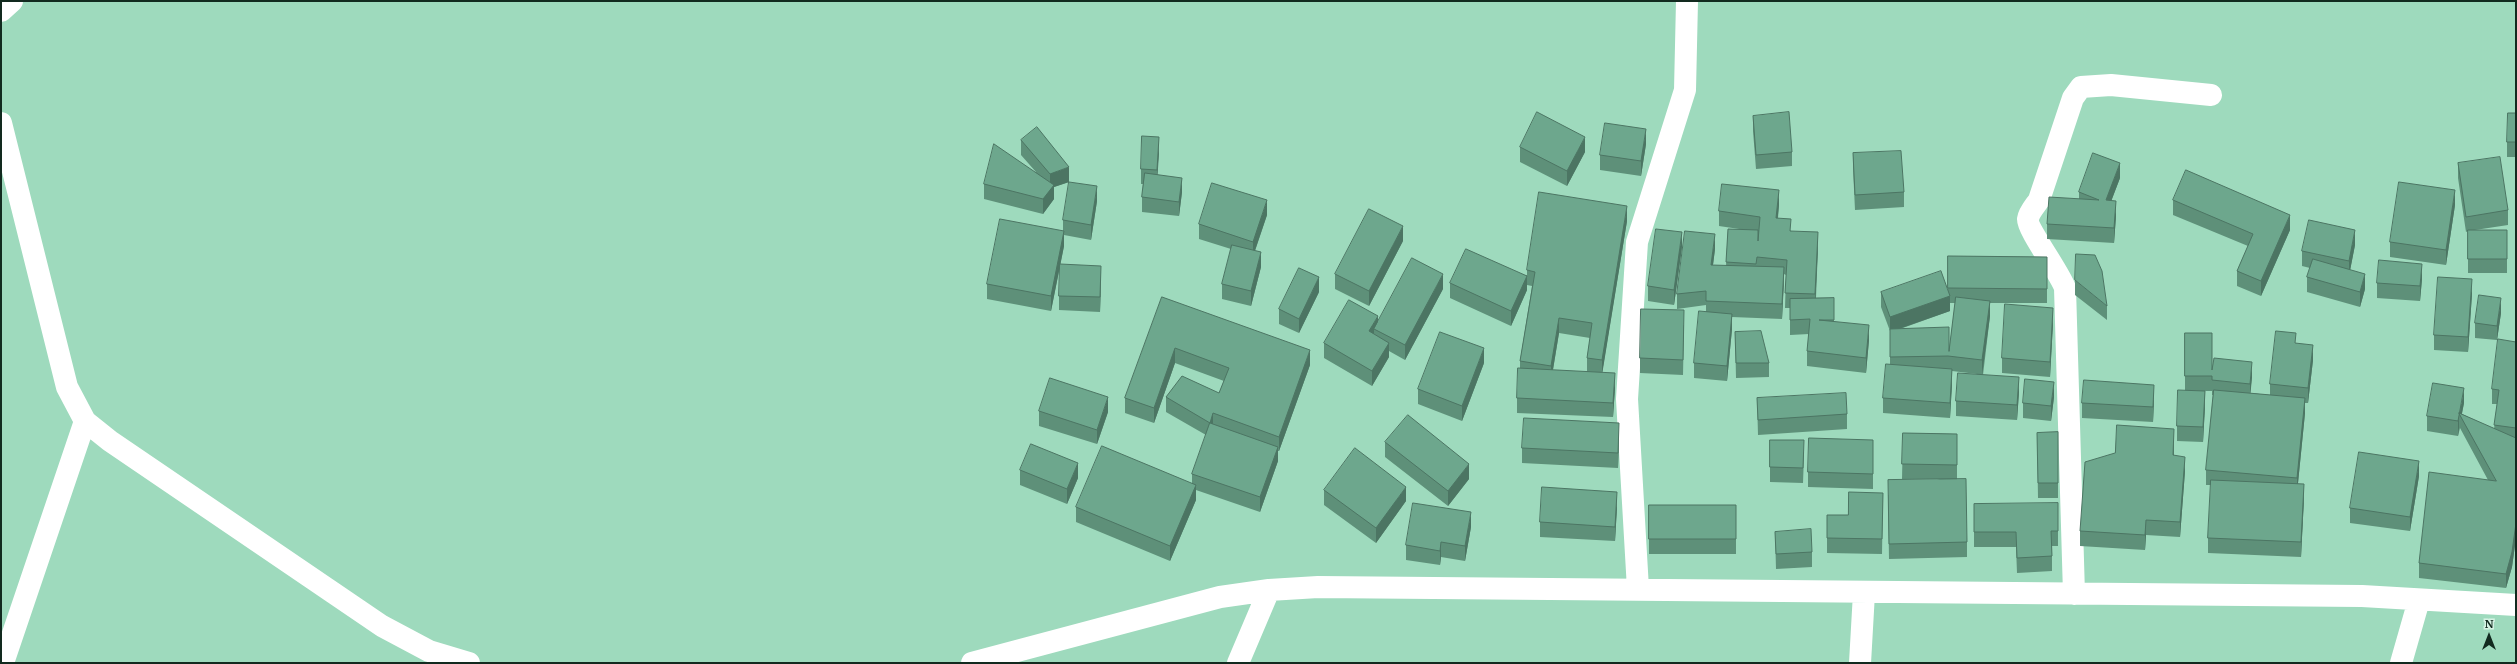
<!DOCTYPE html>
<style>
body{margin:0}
#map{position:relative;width:2517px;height:664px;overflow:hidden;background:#9edabd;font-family:Merriweather,serif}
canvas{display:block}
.frame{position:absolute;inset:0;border:2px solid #122a1f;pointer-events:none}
.north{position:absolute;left:2469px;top:616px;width:40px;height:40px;-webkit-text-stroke:3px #d6f3e4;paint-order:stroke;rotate:0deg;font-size:11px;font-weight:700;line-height:16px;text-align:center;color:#122a1f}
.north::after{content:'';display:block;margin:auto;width:14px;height:18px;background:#122a1f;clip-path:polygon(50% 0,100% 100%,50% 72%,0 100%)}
</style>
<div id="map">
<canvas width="2517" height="664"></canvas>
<div class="frame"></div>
<div class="north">N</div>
</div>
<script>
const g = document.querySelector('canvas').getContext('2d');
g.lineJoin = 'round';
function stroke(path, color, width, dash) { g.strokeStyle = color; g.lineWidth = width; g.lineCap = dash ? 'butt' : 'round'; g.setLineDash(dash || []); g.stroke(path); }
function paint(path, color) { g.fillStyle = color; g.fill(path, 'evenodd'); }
stroke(new Path2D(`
 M1,11l11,-10
 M1,123l66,264 18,34 25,20 272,185 47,25 40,12
 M1638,589l-11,-190 10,-157 48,-152 2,-89
 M2074,594l-9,-306c-5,-15 -38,-59 -37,-69 1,-7 7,-13 11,-19l34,-102 8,-11 30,-2 100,10
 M3,663l82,-242
 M972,663l248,-66 49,-7 49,-3 1044,9 154,9
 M1238,663l31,-73
 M1860,663l4,-70
 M2401,663l18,-63`), '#fff', 22);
paint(new Path2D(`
 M2516,113v44h-9v-15z
 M1753,116l39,36v14l-36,3 -3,-38z
 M1021,140l48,42 -15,5v12l-11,15 -59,-15v-15l52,-12 -15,-17z
 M1646,144l-5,32 -41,-6v-15z
 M1520,147l65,5 -18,34 -47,-24z
 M1159,152l-2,22 25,18 -3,24 -37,-4v-15l1,-13h-2v-15z
 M1853,153l51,39v15l-49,3 -2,-42z
 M2458,163l50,47v15l-33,5h32v43h-39v-42l-2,1 -8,-54z
 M2120,178l-9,23 5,15 -2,27 -67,-4v-15l32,-25v-7z
 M2173,200l117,30 -29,66 -24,-10v-15l11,-25 -75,-31z
 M1097,201l-6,39 -27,-5v11l-13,65 -64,-12v-15l76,-53v-11z
 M1779,205l-1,13 13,13 27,16 -2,51h18v23l35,19 -3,33 -59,-7v-15l2,-17 -19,1v-27h-5l1,-33 -2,-1 -2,45 -50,-2v12l-5,52 -33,-3v-15l12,-51v-7l-29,4v-15l38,-45 -2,16 13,1 2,-37 18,1 -27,-4v-15z
 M2455,205l-9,60 -56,-8v-15z
 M1267,215l-12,36 6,16 -10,39 -29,-7v-15l9,-35 -32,-10v-15z
 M1627,221l-25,152 13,15 -2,29 -96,-4v-15l3,-29v-8l12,-75 -5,-1v5l-16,36 -61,-28v-15l77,-8v-5zM1559,333l31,5 -3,20v14l-34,-2z
 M1403,241l-34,65 -34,-17v-15z
 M2355,245l-5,25 15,19 -5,18 -53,-15v-15l3,-9 -8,-2v-15z
 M1682,247l-8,58 -26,-4v-15z
 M1948,256l99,1v46h-57v13l-7,59 36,17 -2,28 -61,-4v-15l21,-27 -25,-3v13l-2,34 -67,-5v-15l7,-33v-34l-9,-24v-15l67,-3zM1950,303h5l-6,48 -49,-22 50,-18z
 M2422,279l-2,22 -43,-3v-15z
 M2075,280l32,26v14l-32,-25z
 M1101,281l-1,31 -41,-2v-14z
 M1443,289l-38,71 -16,-9v6l-17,29 -48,-28v-15l54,-20z
 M1319,292l-20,41 -20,-9v-15z
 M2472,294l-4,58 -34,-2v-15z
 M1162,297l148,68 -31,86h-1v10l-18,51 -64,-22v10l-26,61 -94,-39v-15l116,-24v-9l14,-39 -40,-23v-15l53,-4 5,-12 -49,-18 -21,60 -29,-10v-15z
 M2501,313l-4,27 -22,-2v-15z
 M2053,323l-3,54 -48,-4v-15z
 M1684,325l-1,50 -43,-2v-15z
 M1735,332l34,31v14l-33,1z
 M2185,333l27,37 40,7 -2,16 20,2v-11l26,-41 17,17 -5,43h-3v10l-7,70 6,15 -3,59 -93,-4v-15l3,-53h-5v-15l7,-75h-1v-4h-7v15l-2,36 -26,-1v-15l8,-36z
 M2516,342v196l-4,29 -6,21 -87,-10v-15l69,-83 -28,-52 -2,8 -31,-5v-15l37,-13 -2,11 32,15 3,-25h-5v-15z
 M1484,363l-22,58 -44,-17v-15z
 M2054,397l-3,24 -28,-3v-15z
 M1757,398l90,16v15l-89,6z
 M2154,400l-1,22 -71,-4v-15z
 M1039,411l69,1 -11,32 -58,-18z
 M2058,432v66h-20l-1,-65z
 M1903,433l54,1v45l10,63v15l-78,2 -1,-64 52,-16h-38z
 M1619,437l-1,31 -96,-5v-15z
 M1873,440v49l-65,-2v-15z
 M1385,442l84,37 -21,27 -63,-49z
 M2174,444v12l11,15 -5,66 -34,-2 -1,15 -65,-4v-15z
 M1804,455l-1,28 -33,-1v-15z
 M1020,470l58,8 -11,26 -47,-19z
 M2419,476l-9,55 -60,-8v-15z
 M1324,490l82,11 -30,42 -52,-38z
 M1883,493l-1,61 -55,-1v-15l21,-23z
 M1974,504l84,27v15h-6v25l-35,2 -1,-26h-42z
 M1649,505h87v49h-87z
 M1617,507l-2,34 -75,-4v-15z
 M1471,527l-6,34 -24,-4 -1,8 -34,-5v-15z
 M1775,532l37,20v15l-36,2z`), '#5e9079');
paint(new Path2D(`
 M1646,129v15l-5,32v-15z
 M1159,137v15l-2,33v-15z
 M1585,137v15l-18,34v-15z
 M2120,163v15l-14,37v-15z
 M1069,167v15l-15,5v12l-11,15v-15l7,-10v-15z
 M1182,178v14l-3,24v-14z
 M1097,186v15l-6,39v-15z
 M1779,190v15l-3,28v-15z
 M2455,190v15l-9,60v-15z
 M1267,200v15l-14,41v-14z
 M2116,201v15l-2,27v-15z
 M1627,206v15l-25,154v-15z
 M2290,215v15l-29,66v-15z
 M1403,226v15l-34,65v-15z
 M2355,230v15l-6,31v-15z
 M1064,231v15l-13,65v-15z
 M1682,232v15l-8,58v-15z
 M1818,232v15l-3,62v-15z
 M1715,234v15l-4,31v-15z
 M1261,252v15l-10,39v-15z
 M2422,264v15l-2,22v-15z
 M1101,266v15l-1,31v-15z
 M1784,267v15l-2,37v-15z
 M1443,274v15l-38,71v-15z
 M2365,274v15l-5,18v-15z
 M1527,276v14l-16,36v-15z
 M1319,277v15l-20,41v-14z
 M2472,279v15l-4,58v-15z
 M1950,296v15l-60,21v-15z
 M2501,298v15l-4,27v-14z
 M1990,301v15l-8,59v-15z
 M2053,308v15l-3,54v-15z
 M1732,314v15l-5,52v-15z
 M1378,316v15l-4,-2v8l-5,-6z
 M1559,318v15l-8,48v-15z
 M1869,325v15l-3,33v-15z
 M1389,343v14l-17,29v-15z
 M2313,345v15l-5,43v-15z
 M1175,348v15l-21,60v-15z
 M1484,348v15l-22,58v-15z
 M1310,350v15l-31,86v-14z
 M2252,362v15l-2,22v-15z
 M1952,369v15l-2,34v-15z
 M1615,373v15l-2,29v-14z
 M2019,377v15l-2,28v-15z
 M2054,382v15l-3,24v-15z
 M2154,385v15l-1,22v-15z
 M2464,388v15l-3,14 -1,-4z
 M2205,391v15l-2,36v-15z
 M1108,397v15l-11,32v-14z
 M2305,398v15l-8,80v-15z
 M1213,413v15l-3,-5z
 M2459,414v14l-1,8v-15z
 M1619,423v14l-1,31v-15z
 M2174,429v15l-1,26v-15z
 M1278,447v14l-18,51v-15z
 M2185,457v14l-5,66v-15z
 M2419,461v15l-9,55v-14z
 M1078,463v15l-11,26v-15z
 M1469,464v15l-21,27v-15z
 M2304,484v14l-3,59v-15z
 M1196,485v15l-26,61v-15z
 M1406,487v14l-30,42v-15z
 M1617,492v15l-2,34v-14z
 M1471,512v15l-6,34v-15z
 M2146,520v15l-1,15v-15z
 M2516,523v15l-4,29 -6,21v-14z
 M1441,542v15l-1,8v-14z`), '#4c7563');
const building = new Path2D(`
 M1537,112l48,25 -18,34 -47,-24z
 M1789,112l3,40 -36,3 -3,-39z
 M2508,113h8v29h-9z
 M1605,123l41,6 -5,32 -41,-6z
 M1037,127l32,40 -19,7 -29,-34z
 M1142,136l17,1 -2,33 -16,-1z
 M994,144l60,41 -11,14 -59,-15z
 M1901,151l3,41 -49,3 -2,-42z
 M2093,153l27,10 -14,37 10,1 -2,27 -67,-4 2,-27 50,3 -20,-8z
 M2500,157l8,53 -42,7 -8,-54z
 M2186,170l104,45 -29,66 -24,-10 16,-37 -80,-34z
 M1145,173l37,5 -3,24 -37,-5z
 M1069,182l28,4 -6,39 -28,-5z
 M2399,182l56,8 -9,60 -56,-8z
 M1212,183l55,17 -14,42 -54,-18z
 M1722,184l57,6 -3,28 15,1 -1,12 28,1 -3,62 -30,-1 2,-33 -30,-3 -1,7 -30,-2 2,-33 30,1v11l2,-24 -41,-6z
 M1539,192l88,14 -25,154 -15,-2 5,-35 -33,-5 -8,48 -31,-5 15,-89 -8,-2z
 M1369,209l34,17 -34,65 -34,-17z
 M1000,219l64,12 -13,65 -64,-12z
 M2309,220l46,10 -6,31 -47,-10z
 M1656,229l26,3 -8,58 -26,-4z
 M2468,230h39v29h-39z
 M1685,231l30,3 -4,31 73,2 -2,37 -76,-3v-10l-29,3z
 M1232,245l29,7 -10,39 -29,-7z
 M1466,249l61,27 -16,35 -61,-28z
 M2076,254l19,1 7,16 5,35 -32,-26z
 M1948,256l99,1v32l-99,-1z
 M1412,258l31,16 -38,71 -31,-16z
 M2313,259l52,15 -5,18 -53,-15z
 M2379,260l43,4 -2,22 -43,-3z
 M1060,264l41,2 -1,31 -41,-1z
 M1299,268l20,9 -20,42 -20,-10z
 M1941,271l9,25 -60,21 -9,-25z
 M2438,277l34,2 -4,58 -34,-2z
 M2479,295l22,3 -4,28 -22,-3z
 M1162,297l148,53 -31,87 -66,-24 -3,10 -44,-26 16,-21 37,17 10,-25 -54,-20 -21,60 -29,-10z
 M1956,297l34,4 -8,59 -34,-4 -58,1v-28l59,-2v24z
 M1834,298v22h-15l50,5 -3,33 -59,-7 3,-32 -20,1v-21z
 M1349,300l29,16 -9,15 20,12 -17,28 -48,-28z
 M2005,304l48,4 -3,54 -48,-4z
 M1641,309l43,1 -1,50 -43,-2z
 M1699,311l33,3 -5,52 -33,-3z
 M1761,331l8,32h-33l-1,-31z
 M2276,331l20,2 -1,10 18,2 -5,43 -38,-4z
 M1440,332l44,16 -22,58 -44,-17z
 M2185,333h27v37l2,-12 38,4 -2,22 -38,-4v-4h-27z
 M2498,339l18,3v86l-22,-3 5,-35 -7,-1z
 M1886,364l66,5 -2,34 -67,-5z
 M1518,368l97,5 -2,30 -96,-5z
 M1958,373l61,4 -2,28 -61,-4z
 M1050,378l58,19 -11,33 -58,-19z
 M2025,379l29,3 -3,24 -28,-3z
 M2084,380l70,5 -1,22 -71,-4z
 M2433,383l31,5 -6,33 -31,-5z
 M2178,390l27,1 -2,36 -26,-1z
 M2214,390l91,8 -8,80 -91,-8z
 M1846,393l1,21 -89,6 -1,-22z
 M2459,413l57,25v85l-4,29 -6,22 -87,-11 10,-91 67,9z
 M1408,415l61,49 -21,27 -63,-49z
 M1524,418l95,5 -1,30 -96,-5z
 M1210,423l68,24 -18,50 -68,-23z
 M2117,425l57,4 -1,26 12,2 -5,65 -34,-2 -1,15 -65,-4 5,-69 30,-9z
 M2058,432v51h-20l-1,-50z
 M1903,433l54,1v31l-55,-1z
 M1809,438l64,2v34l-65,-2z
 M1770,440h34l-1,28 -33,-1z
 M1031,444l47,19 -11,26 -47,-19z
 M1102,446l94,39 -26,61 -94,-39z
 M1355,448l51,39 -30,41 -52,-38z
 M2359,452l60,9 -9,56 -60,-9z
 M1966,479l1,63 -78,2 -1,-64z
 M2211,480l93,4 -3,58 -93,-4z
 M1542,487l75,5 -2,35 -75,-5z
 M1849,492l34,1 -1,46 -55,-1v-23h21z
 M1413,503l58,9 -6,34 -24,-4 -1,9 -34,-6z
 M2058,503v28h-7l1,25 -35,2 -1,-26h-42v-28z
 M1649,505h87v34h-87z
 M1811,529l1,23 -36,2 -1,-22z`);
paint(building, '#6da78d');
stroke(building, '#4c7563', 1);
</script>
